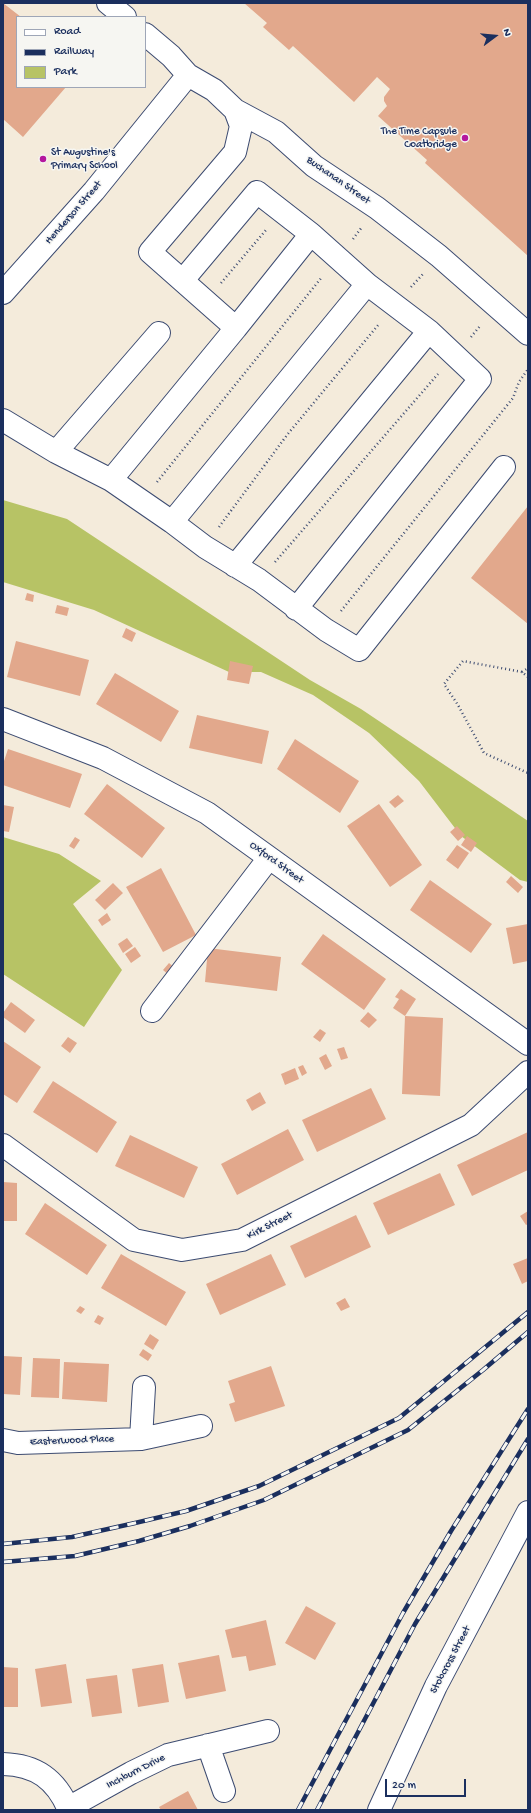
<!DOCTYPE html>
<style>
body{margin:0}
#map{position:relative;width:531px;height:1813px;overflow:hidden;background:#f4ebdb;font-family:"Gochi Hand",sans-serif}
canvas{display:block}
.frame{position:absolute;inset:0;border:4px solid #1b2f5e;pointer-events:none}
.legend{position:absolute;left:16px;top:16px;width:130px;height:72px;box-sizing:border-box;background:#f6f6f2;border:1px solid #9ea6b7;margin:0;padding:5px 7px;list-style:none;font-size:12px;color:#1b2f5e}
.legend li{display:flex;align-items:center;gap:8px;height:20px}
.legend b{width:20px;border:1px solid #9ea6b7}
.north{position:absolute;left:475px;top:16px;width:40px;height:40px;-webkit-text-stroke:3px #f6f6f2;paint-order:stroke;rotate:74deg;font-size:11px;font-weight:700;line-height:16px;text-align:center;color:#1b2f5e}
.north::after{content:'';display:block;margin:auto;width:14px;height:18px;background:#1b2f5e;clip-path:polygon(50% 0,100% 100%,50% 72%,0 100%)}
.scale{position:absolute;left:385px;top:1779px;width:81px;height:18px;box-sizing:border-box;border:2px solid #1b2f5e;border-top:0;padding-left:5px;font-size:12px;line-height:14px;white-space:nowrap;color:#1b2f5e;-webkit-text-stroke:3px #f6f6f2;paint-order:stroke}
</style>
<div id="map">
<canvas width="531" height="1813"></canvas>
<div class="frame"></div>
<ul class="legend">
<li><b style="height:5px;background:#fff"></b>Road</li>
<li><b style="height:5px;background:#1b2f5e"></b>Railway</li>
<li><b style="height:11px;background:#b7c365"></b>Park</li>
</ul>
<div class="north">N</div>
<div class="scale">20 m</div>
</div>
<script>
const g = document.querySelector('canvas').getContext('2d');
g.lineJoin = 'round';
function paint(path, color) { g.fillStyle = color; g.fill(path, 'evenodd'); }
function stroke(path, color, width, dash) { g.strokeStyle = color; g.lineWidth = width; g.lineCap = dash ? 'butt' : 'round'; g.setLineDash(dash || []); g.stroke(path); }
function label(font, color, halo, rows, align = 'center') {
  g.font = font + ' "Gochi Hand",sans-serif'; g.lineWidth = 3; g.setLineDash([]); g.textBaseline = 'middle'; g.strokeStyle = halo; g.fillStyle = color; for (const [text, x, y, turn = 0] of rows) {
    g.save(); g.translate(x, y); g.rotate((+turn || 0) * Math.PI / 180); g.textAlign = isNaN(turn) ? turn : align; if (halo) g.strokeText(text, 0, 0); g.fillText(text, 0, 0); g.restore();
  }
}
paint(new Path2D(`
 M3,500l64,19 243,161 51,29 167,112v61l-8,-2 -59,-44 -42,-55 -50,-48 -56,-38 -52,-23h-32l-135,-62 -91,-28z
 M3,837l56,17 42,27 -28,23 49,66 -38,57 -81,-53z`), '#b7c365');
paint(new Path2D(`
 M3,3l18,14h-4v70h49l-43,50 -20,-18z
 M244,3h284v253l-103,-93 2,-3 -49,-44 9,-10 -3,-5v-4l6,-8 -13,-12 -23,25 -61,-56 -4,4 -26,-23 4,-4z
 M528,506v118l-57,-46z
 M27,593l7,2 -1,7 -8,-2z
 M57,605l12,3 -2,8 -12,-3z
 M126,628l10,5 -4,9 -10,-5z
 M16,641l73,19 -9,36 -73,-19z
 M230,661l23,5 -4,18 -22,-4z
 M115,673l64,38 -18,31 -65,-38z
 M197,715l72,16 -7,33 -73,-16z
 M295,739l64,42 -19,32 -63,-44z
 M8,749l74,25 -12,34 -67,-23v-21z
 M107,784l58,44 -23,30 -58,-44z
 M398,795l6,6 -9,7 -6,-6z
 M379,804l43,61 -32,22 -43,-61z
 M3,805l11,2 -5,25 -6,-1z
 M457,826l8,9 -7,6 -8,-9z
 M467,836l10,7 -6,9 -10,-7z
 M75,837l5,3 -6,9 -5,-3z
 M457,845l12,8 -11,16 -12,-9z
 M161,868l35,67 -33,17 -37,-65z
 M511,876l12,11 -5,6 -12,-11z
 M430,880l62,44 -21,29 -61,-43z
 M113,883l10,10 -18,17 -10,-10z
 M107,913l4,7 -9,6 -4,-6z
 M528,924v37l-15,3 -7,-36z
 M323,934l63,45 -22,31 -63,-46z
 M127,938l6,8 -10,7 -5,-9z
 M135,947l6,9 -10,7 -6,-9z
 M208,948l73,9 -4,34 -72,-9z
 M169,963l7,6 -6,7 -7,-6z
 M401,989l15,10 -11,17 -12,-8 6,-9 -4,-2z
 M11,1002l24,18 -10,13 -22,-16v-4z
 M368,1012l9,8 -8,8 -9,-7z
 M405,1016l38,2 -3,78 -38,-2z
 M320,1029l6,4 -6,9 -7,-5z
 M68,1037l9,6 -7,10 -9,-7z
 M3,1041l38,26 -24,36 -14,-9z
 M344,1047l4,11 -7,2 -4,-11z
 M326,1054l6,12 -7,4 -6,-12z
 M303,1065l4,8 -5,3 -4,-9z
 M295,1068l4,11 -14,6 -4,-11z
 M53,1081l64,41 -20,31 -64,-41z
 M371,1088l15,31 -69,33 -15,-32z
 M260,1092l6,11 -14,8 -6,-11z
 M288,1129l16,31 -67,35 -16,-31z
 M528,1132v38l-56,26 -15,-31z
 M130,1135l68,32 -14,31 -69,-32z
 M440,1173l15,32 -67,30 -15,-32z
 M3,1182l14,1v38h-14z
 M45,1203l62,42 -20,30 -62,-41z
 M528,1211v13l-2,1 -6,-9z
 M356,1215l15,32 -66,31 -15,-32z
 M121,1254l65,38 -20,34 -65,-38z
 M271,1254l15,31 -66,30 -14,-31z
 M528,1258v23l-6,3 -9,-20z
 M345,1298l5,9 -9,4 -5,-8z
 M80,1306l5,3 -4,5 -5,-3z
 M98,1315l6,3 -4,7 -6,-3z
 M150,1334l9,6 -6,10 -9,-6z
 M143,1349l9,6 -4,6 -9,-6z
 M3,1356l19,1 -2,38 -17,-1z
 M33,1358l27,1 -1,39 -28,-1z
 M64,1362l45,2 -2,38 -45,-3z
 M271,1366l14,40 -50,16 -6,-18 6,-2 -7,-21z
 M306,1606l30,17 -21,37 -30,-17z
 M266,1620l10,45 -27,6 -3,-15 -14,2 -7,-28z
 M219,1655l7,36 -40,8 -8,-36z
 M66,1664l6,39 -31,4 -6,-38z
 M163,1664l6,38 -31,5 -6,-38z
 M3,1667l15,1v39h-15z
 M117,1675l5,38 -30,4 -6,-38z
 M188,1791l10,19h-37l-2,-3z`), '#e2a88c');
const minor = new Path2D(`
 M108,3l17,14
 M145,34l26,22 17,19 26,15 21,20 41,22 38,34 63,42 62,48 89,78
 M183,280l74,-88 54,42
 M3,293l91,-102 94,-116
 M3,420l53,32 55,28 61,42 33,25 54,33 67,50 33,20 145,-183
 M56,452l103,-119
 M111,480l125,-152 -86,-76 85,-100 6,-26 -6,-16
 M172,522l195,-238 -56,-50 -75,94
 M235,566l194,-235
 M296,609l184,-230 -51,-48 -62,-47
 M3,719l100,39 104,55 321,231
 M152,1011l117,-153
 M3,1145l131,95 48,10 60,-10 229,-115 57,-53
 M141,1439l3,-52
 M3,1440l15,3 123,-4 60,-13
 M208,1745l16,46
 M3,1764c33,1 53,15 66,46
 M68,1808l63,-35 37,-18 100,-24
 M379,1810l57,-124 92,-174`);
stroke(minor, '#3c4b71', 24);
stroke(new Path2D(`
 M353,239l9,-12
 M221,283l45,-53
 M411,287l12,-13
 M471,337l9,-11
 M157,482l165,-205
 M219,527l68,-92 92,-111
 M275,562l163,-188
 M341,611l172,-213 6,-16 9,-13
 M522,672l6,-4
 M528,677l-6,-5 -59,-11 -19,23 14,21 26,48 44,20`), '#3c4b71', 2.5, [1, 3]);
stroke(minor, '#fff', 22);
const rail = new Path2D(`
 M3,1544l69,-7 63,-14 51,-12 73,-25 140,-68 129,-106
 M3,1562l72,-6 64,-15 51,-15 74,-26 144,-70 75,-60 45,-38
 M298,1810l105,-197 48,-82 77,-122
 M317,1810l98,-186 113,-185`);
stroke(rail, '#1b2f5e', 4.5);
stroke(rail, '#f6f6f2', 3, [9]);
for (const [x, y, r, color] of [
 [465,138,4,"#b5179e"],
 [43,159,4,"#b5179e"]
]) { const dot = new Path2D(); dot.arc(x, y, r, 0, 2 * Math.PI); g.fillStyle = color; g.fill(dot); stroke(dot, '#f6f6f2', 1.5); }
label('11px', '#1b2f5e', '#f6f6f2', [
 ["The Time Capsule",457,132],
 ["Coatbridge",457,145],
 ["St Augustine's",51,153,"left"],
 ["Primary School",51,166,"left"]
], 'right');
label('11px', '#1b2f5e', '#f6f6f2', [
 ["Buchanan Street",338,181,35],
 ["Henderson Street",74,213,-49],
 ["Oxford Street",276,863,36],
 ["Kirk Street",270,1226,-27],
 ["Easterwood Place",72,1441,-2],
 ["Stobcross Street",451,1660,-62],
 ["Inchburn Drive",136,1772,-27]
]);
</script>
